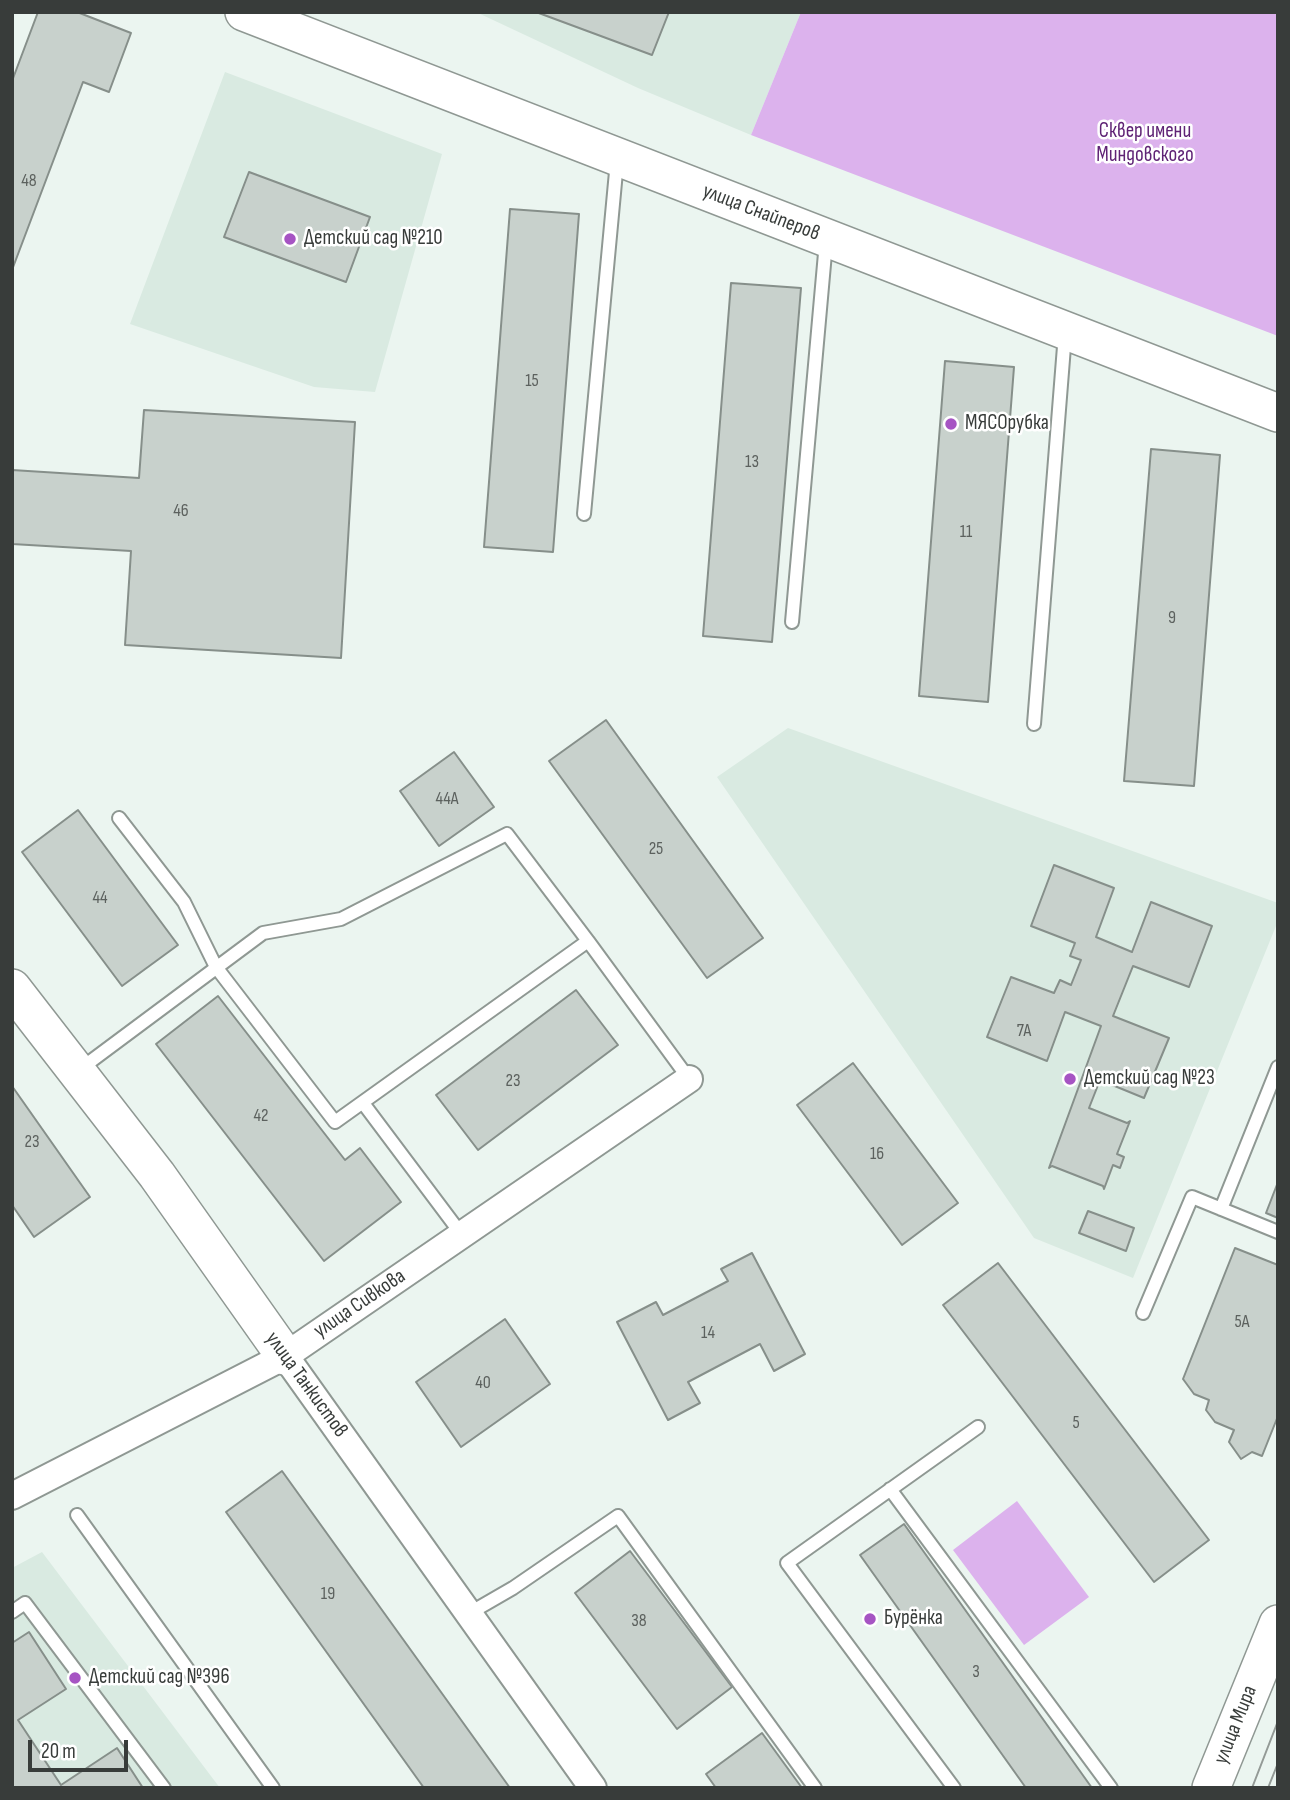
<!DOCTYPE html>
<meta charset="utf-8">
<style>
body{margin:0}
#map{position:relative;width:1290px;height:1800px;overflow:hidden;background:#ebf5f0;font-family:"Sofia Sans Condensed",sans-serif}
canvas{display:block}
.frame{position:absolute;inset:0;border:14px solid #383c3a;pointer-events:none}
.scale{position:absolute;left:28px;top:1740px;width:100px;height:32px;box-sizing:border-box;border:4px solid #383c3a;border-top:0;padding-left:9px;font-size:21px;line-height:24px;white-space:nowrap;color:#383c3a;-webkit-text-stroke:5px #fff;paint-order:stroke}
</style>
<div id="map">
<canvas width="1290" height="1800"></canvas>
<div class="frame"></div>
<div class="scale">20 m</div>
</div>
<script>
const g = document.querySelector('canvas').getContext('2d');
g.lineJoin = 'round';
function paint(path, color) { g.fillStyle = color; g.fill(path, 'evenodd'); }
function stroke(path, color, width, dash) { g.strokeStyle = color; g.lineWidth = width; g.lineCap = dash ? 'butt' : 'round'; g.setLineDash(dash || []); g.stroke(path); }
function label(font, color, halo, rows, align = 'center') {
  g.font = font + ' "Sofia Sans Condensed",sans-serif'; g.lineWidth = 5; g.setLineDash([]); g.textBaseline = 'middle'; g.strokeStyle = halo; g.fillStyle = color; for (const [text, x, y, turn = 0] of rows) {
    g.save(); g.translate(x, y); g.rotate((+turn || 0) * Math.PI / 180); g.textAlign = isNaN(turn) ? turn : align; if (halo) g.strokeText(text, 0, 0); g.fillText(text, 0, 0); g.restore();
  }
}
paint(new Path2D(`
 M476,12h325l-50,123 -113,-47z
 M225,72l217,82 -67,238 -61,-5 -184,-63z
 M788,728l490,175v18l-145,357 -99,-40 -317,-461z
 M42,1552l178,236h-208v-220z`), '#d9eae1');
paint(new Path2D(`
 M801,12h477v324l-527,-201z
 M1017,1501l72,96 -65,48 -71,-95z`), '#dcb2ed');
const building = new Path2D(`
 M38,12h39l54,21 -22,59 -26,-10 -71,188v-189z
 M536,12h133l-17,43z
 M249,172l121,45 -24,65 -122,-45z
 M510,209l69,5 -26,338 -69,-5z
 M731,283l70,5 -29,354 -69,-6z
 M945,361l69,6 -26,335 -69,-6z
 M144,410l211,12 -14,236 -216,-13 6,-94 -119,-7v-74l127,8z
 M1151,449l69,6 -26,331 -70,-5z
 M606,720l157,218 -56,40 -158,-217z
 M454,752l40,55 -55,39 -39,-55z
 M78,810l100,135 -56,41 -100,-134z
 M1054,865l60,23 -18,49 36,15 19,-50 61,24 -23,61 -56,-21 -20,50 56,22 -25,60 -44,-18 -11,28 38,15 3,-2 -13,33 7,3 -4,11 -7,-3 -9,24 -1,-3 -51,-20 -3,2 52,-142 -36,-14 -18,49 -60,-24 24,-60 43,16 6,-13 11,5 10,-25 -11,-4 5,-13 -44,-17z
 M576,990l42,55 -140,105 -42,-55z
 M218,996l127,164 15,-12 41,54 -77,59 -168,-217z
 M853,1063l105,140 -56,42 -105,-140z
 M12,1086l78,111 -56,40 -22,-32z
 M1278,1182v36l-12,-5z
 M1088,1211l46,17 -8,23 -47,-18z
 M1235,1248l43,17v151l-16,40 -10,-4 -11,7 -12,-17 5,-12 -19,-8 -9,-12 3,-10 -15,-6 -11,-15z
 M752,1253l53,101 -31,17 -14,-27 -72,38 12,21 -32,17 -51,-98 39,-20 7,13 65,-34 -7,-12z
 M998,1263l211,277 -55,42 -211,-277z
 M505,1319l45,65 -89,63 -45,-65z
 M282,1471l228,317h-86l-198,-276z
 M904,1524l188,264h-66l-166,-233z
 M630,1551l102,136 -55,42 -102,-136z
 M29,1632l37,57 -48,31 43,65 56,-37 26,40h-131v-145z
 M762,1733l40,55h-86l-10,-14z`);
paint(building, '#c8d1cc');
stroke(building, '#868f8a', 2);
const lane = new Path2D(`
 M584,514l33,-353
 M792,622l34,-380
 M1034,724l31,-390
 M119,818l65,84 32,65 119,155 253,-181 101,138
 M79,1070l184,-137 78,-14 166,-85 81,107
 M363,1103l99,132
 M1221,1209l57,-142
 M1143,1313l49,-116 86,35
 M890,1489l221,299
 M77,1515l196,273
 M12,1612l13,-9 139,185
 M468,1614l45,-26 105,-72 197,272
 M954,1788l-167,-225 191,-136`);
const street = new Path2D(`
 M285,1356l308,432
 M12,1496l273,-140 404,-277`);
const secondary = new Path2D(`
 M244,12l1034,401
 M12,988l145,187 128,181
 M1211,1788l67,-164`);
stroke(lane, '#8f9893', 16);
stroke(street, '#8f9893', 30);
stroke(secondary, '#8f9893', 40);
stroke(lane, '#fff', 12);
stroke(street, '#fff', 26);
stroke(secondary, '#fff', 37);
stroke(new Path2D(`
 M1252,1788l26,-67
 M1268,1788l10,-25`), '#939a96', 2);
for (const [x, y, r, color] of [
 [290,239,7,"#a654c3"],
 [951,424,7,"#a654c3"],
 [1070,1079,7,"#a654c3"],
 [870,1619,7,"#a654c3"],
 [75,1678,7,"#a654c3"]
]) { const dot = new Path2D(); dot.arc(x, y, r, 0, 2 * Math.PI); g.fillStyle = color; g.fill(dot); stroke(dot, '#fff', 2.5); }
label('18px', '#5c615e', null, [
 ["48",29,181],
 ["15",532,381],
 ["13",752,462],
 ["46",181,511],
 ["11",966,532],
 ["9",1172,618],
 ["44А",447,799],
 ["25",656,849],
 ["44",100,898],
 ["7А",1024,1031],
 ["23",513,1081],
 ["42",261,1116],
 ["23",32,1142],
 ["16",877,1154],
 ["5А",1242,1322],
 ["14",708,1333],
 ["40",483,1383],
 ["5",1076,1423],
 ["19",328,1594],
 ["38",639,1621],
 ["3",976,1672]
]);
label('21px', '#5f2375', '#fff', [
 ["Сквер имени",1145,132],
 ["Миндовского",1145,156]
]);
label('21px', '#383c3a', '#fff', [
 ["улица Снайперов",761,213,21],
 ["улица Сивкова",360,1304,-34],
 ["улица Танкистов",306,1385,54],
 ["улица Мира",1236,1725,-68]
]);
label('21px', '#383c3a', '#fff', [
 ["Детский сад №210",304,239],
 ["МЯСОрубка",965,424],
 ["Детский сад №23",1084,1079],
 ["Бурёнка",884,1619],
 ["Детский сад №396",89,1678]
], 'left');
</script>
